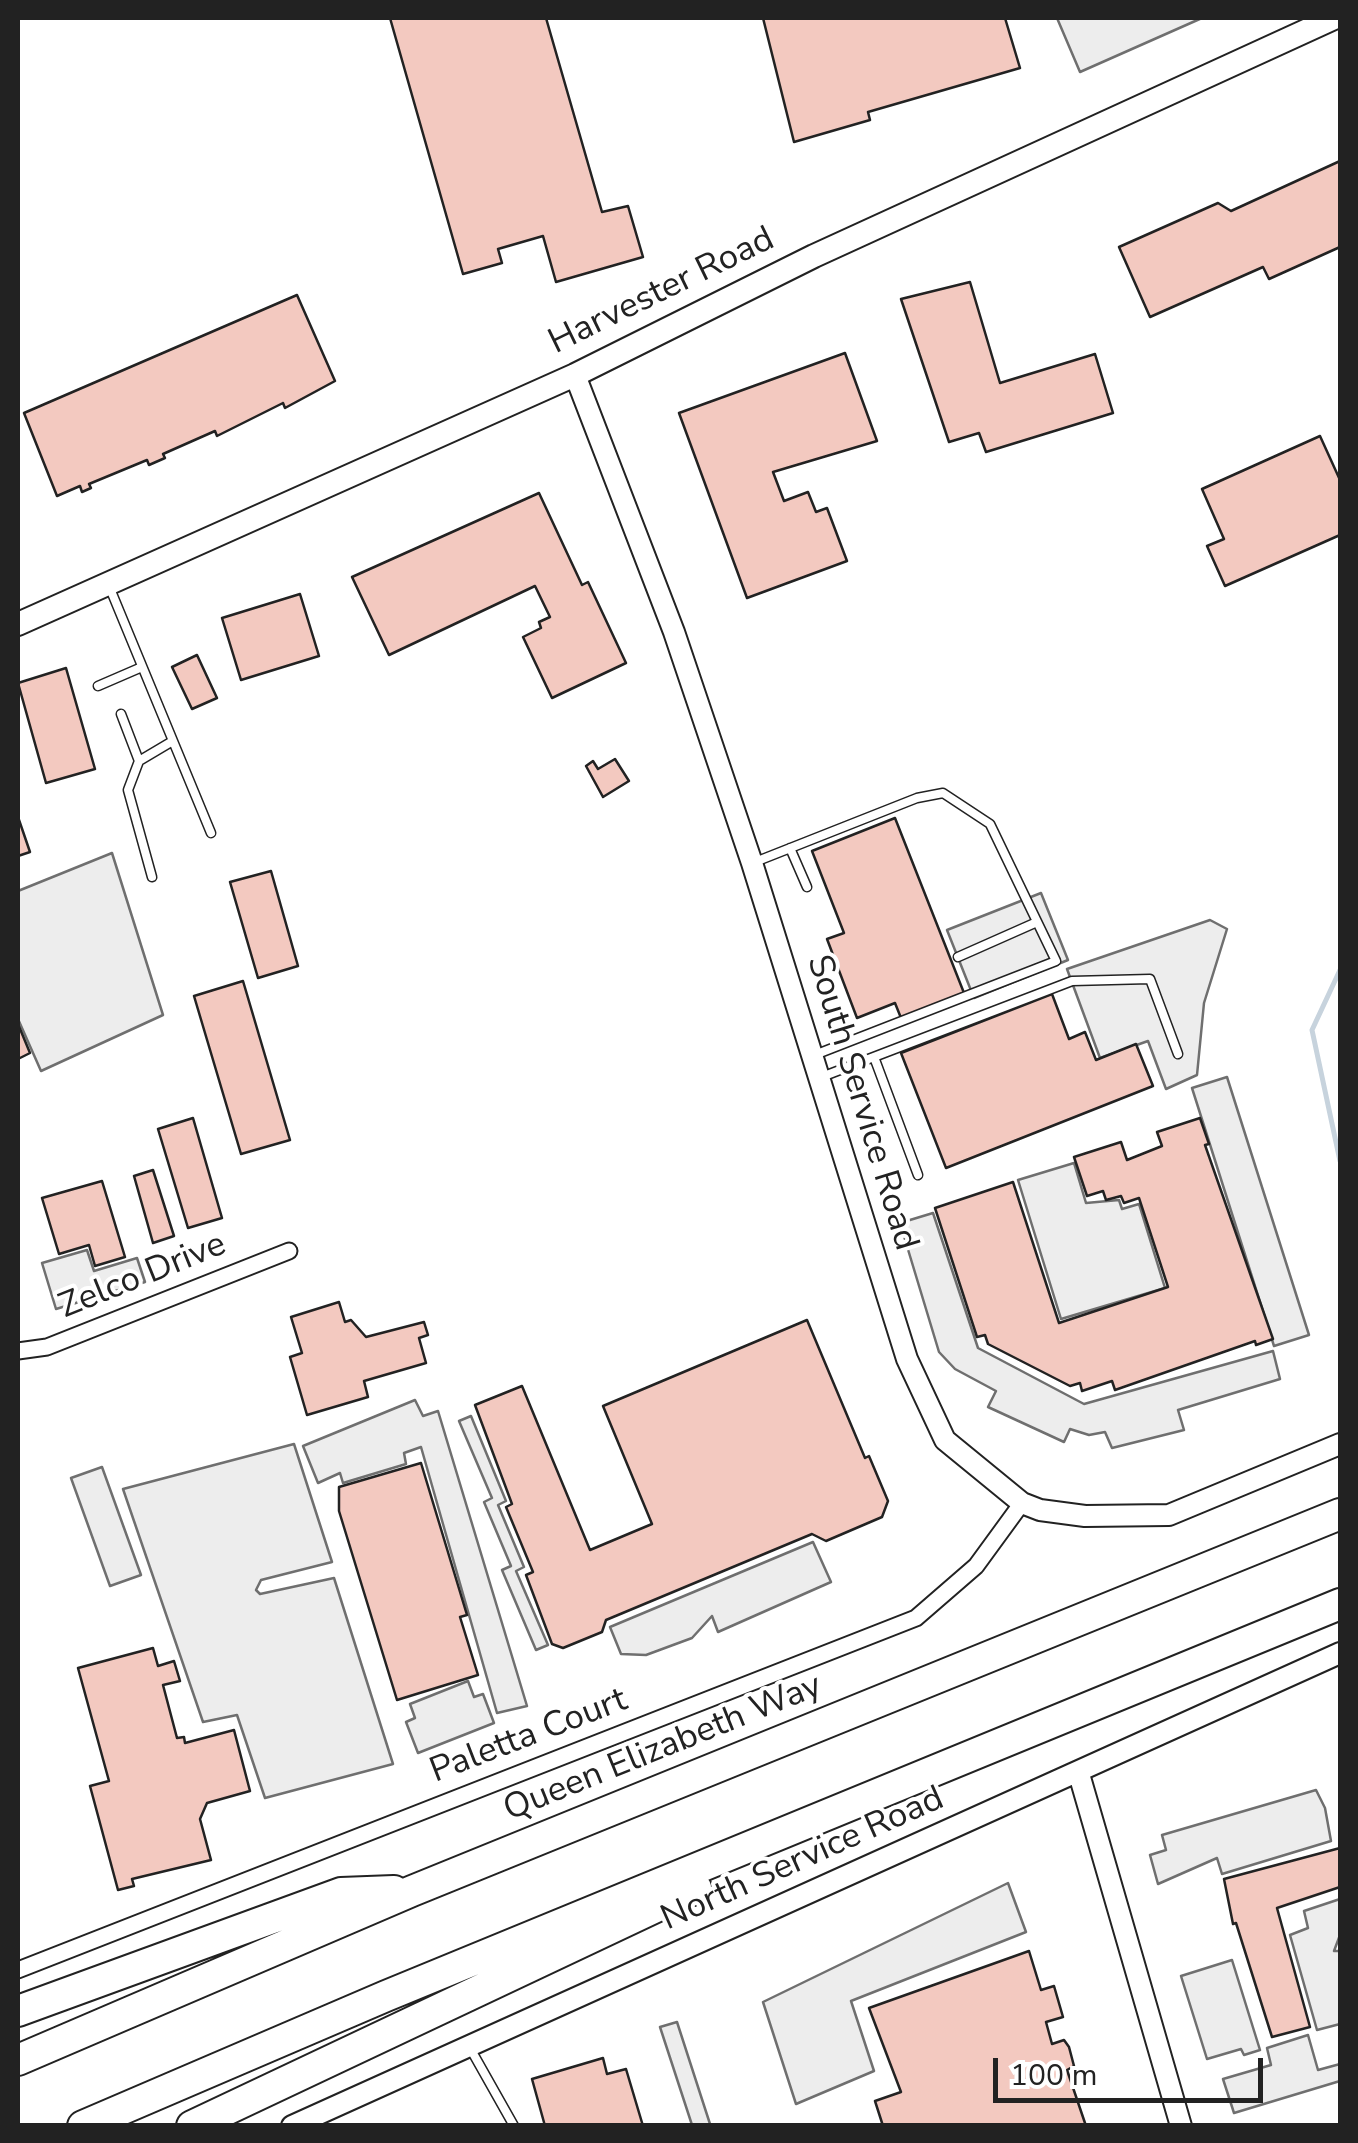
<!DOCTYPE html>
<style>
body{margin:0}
#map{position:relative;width:1358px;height:2143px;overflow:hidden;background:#fff;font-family:"Nunito Sans",sans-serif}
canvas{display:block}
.frame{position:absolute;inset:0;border:20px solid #222;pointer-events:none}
.scale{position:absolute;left:993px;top:2058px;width:270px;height:45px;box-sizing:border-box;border:5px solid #222;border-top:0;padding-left:12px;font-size:30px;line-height:35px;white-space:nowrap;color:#222;-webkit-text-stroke:8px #fff;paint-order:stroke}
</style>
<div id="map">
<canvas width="1358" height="2143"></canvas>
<div class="frame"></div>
<div class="scale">100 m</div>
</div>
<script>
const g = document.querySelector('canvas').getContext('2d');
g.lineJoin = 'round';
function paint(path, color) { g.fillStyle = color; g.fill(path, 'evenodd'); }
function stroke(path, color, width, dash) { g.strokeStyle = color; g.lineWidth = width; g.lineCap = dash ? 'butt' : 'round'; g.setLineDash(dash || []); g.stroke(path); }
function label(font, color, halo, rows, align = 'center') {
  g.font = font + ' "Nunito Sans",sans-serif'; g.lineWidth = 8; g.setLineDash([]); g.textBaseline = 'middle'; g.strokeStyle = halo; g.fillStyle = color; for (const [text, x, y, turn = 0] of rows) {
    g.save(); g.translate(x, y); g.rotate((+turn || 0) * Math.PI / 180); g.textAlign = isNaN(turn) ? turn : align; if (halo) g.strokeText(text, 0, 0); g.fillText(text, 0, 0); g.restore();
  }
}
const parking = new Path2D(`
 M1057,18h145l-122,54z
 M112,853l51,162 -122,56 -23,-52v-128z
 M1041,893l27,67 -94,38 -27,-68z
 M1210,920l17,9 -23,74 -7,72 -31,14 -18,-48 -48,17 -33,-89z
 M1227,1077l82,258 -35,11 -82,-258z
 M1074,1163l12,40 33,-3 3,9 17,-5 26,84 -104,31 -43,-139z
 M933,1213l45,135 106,56 189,-53 7,28 -102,31 6,20 -72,18 -7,-16 -16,3 -19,-6 -6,13 -76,-35 8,-16 -41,-22 -16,-17 -39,-129z
 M87,1250l7,21 43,-13 8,24 -89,27 -14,-46z
 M415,1400l8,16 15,-5 89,295 -30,7 -76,-266 -17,6 2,11 -63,19 -3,-10 -22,10 -15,-37z
 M471,1416l35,85 -8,4 26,62 -8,4 32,74 -12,5 -34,-80 9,-4 -27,-64 8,-4 -33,-77z
 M294,1444l38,118 -71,18 -5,10 4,4 74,-16 59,186 -128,34 -28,-83 -34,7 -80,-233z
 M102,1467l39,108 -31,11 -39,-108z
 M813,1542l18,40 -113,50 -6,-16 -20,22 -46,17 -25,-1 -11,-27z
 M468,1681l6,16 9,-3 11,29 -76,30 -12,-31 9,-4 -5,-14z
 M1316,1790l9,18 6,33 -109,33 -5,-16 -59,26 -8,-29 16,-5 -4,-15z
 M1008,1883l18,49 -175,69 23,70 -78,33 -33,-102z
 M1340,1899v36l-6,16h6v73l-23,6 -27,-95 18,-7 -4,-17z
 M1232,1960l28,90 -16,5 -3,-6 -34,10 -26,-83z
 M677,2022l33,102 -4,1h-14l-32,-98z
 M1308,2035l10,35 22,-6v17l-106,32 -11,-34 48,-14 -4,-17z`);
paint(parking, '#ededed');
stroke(parking, '#6f6f6f', 2.5);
stroke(new Path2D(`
 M1340,970l-28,60 28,131`), '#c7d3dd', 5);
const building = new Path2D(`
 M390,18h156l56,194 26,-6 15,51 -87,25 -13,-46 -45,13 4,14 -39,11z
 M763,18h242l15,50 -152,44 2,8 -76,22z
 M1340,161v86l-71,32 -6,-12 -113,50 -31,-70 99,-44 13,8z
 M970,282l30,101 95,-29 18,59 -127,39 -7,-19 -30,9 -48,-143z
 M297,295l38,86 -50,27 -2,-5 -66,33 -2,-5 -52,23 2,4 -16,7 -2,-5 -58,24 2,4 -9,4 -2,-6 -23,10 -33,-83z
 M845,353l32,88 -104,31 11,29 24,-9 8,20 11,-4 20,53 -100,37 -68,-185z
 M1320,436l20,44v55l-115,51 -18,-40 17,-7 -22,-50z
 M539,493l43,92 6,-3 38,81 -74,35 -29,-61 18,-9 -2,-6 11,-5 -15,-31 -146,69 -37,-78z
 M300,594l19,62 -78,24 -19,-62z
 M197,655l20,43 -25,11 -20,-42z
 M66,668l29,101 -49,14 -28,-100z
 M615,759l14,22 -26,16 -17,-31 7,-5 5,8z
 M18,817l12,35 -12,4z
 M895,818l69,175 -63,25 -6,-15 -38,15 -30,-79 17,-6 -32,-82z
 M271,871l27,95 -40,12 -28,-96z
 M243,981l47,159 -49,14 -47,-158z
 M1052,994l17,45 16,-7 11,28 40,-16 17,42 -207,82 -45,-115z
 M18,1024l12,29 -12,6z
 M193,1118l29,100 -34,10 -30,-99z
 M1200,1118l9,26 -4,1 68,194 -17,6 -1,-4 -140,49 -3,-9 -30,10 -2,-8 -10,3 -82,-42 -3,-9 -8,2 -42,-129 78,-26 46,141 109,-36 -29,-89 -15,5 -3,-7 -15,4 -3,-9 -16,5 -13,-39 47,-15 6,18 35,-14 -5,-14z
 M153,1170l21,66 -21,7 -19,-67z
 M102,1181l23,76 -30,9 -6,-21 -30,9 -17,-56z
 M339,1302l6,20 6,-2 15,17 58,-15 4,13 -9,3 7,25 -62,18 4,16 -61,18 -17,-58 12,-4 -11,-36z
 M807,1320l58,138 4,-2 19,45 -6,16 -56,24 -14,-7 -206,86 -4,12 -39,16 -11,-4 -26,-69 7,-3 -27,-65 6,-3 -37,-99 47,-19 68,164 62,-26 -49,-118z
 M421,1463l46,152 -7,2 18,58 -81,25 -58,-189v-24z
 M153,1648l5,18 16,-5 6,20 -17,4 14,53 7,-1 1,6 49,-13 16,61 -43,12 -7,16 11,41 -79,19 2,7 -16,4 -28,-104 19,-5 -31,-113z
 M1340,1848v39l-63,21 33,119 -38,10 -36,-114 -3,1 -9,-45z
 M1029,1951l12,39 13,-4 9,31 -17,5 6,22 12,-4 5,7 5,19 -7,4 19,56h-203l-8,-25 26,-9 -32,-84z
 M603,2058l4,16 19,-5 17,57h-98l-13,-47z`);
paint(building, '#f3c9c0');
stroke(building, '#222', 2.5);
const service = new Path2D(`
 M109,586l102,247
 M98,686l44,-19
 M121,714l18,47
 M790,848l17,39
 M755,862l162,-64 26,-5 47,31 66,137 -244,95
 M152,877l-24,-87 11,-29 32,-19
 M958,957l79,-35
 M874,1057l44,118
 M819,1078l253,-97 78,-2 28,75
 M470,2048l44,78`);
const minor = new Path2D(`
 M18,1351l29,-4 242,-96
 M18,1970l898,-352 60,-52 46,-63`);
const tertiary = new Path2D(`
 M575,375l99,257 78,231 155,496 38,81 77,63 18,7 45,6 84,-1 171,-71
 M1079,1774l102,352
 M292,2126l1048,-473`);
const secondary = new Path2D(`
 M18,624l557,-249 239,-119 520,-238`);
const motorway = new Path2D(`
 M18,2011l323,-118 53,-2
 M18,2060l394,-169 928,-377
 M83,2126l303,-130 954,-392
 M192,2126l504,-238`);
stroke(service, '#222', 11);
stroke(minor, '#222', 19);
stroke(tertiary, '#222', 24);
stroke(secondary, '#222', 26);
stroke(motorway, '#222', 34);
stroke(service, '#fff', 8);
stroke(minor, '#fff', 15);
stroke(tertiary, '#fff', 20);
stroke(secondary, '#fff', 22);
stroke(motorway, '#fff', 30);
label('35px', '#222', '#fff', [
 ["Harvester Road",662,292,-26],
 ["South Service Road",861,1103,73],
 ["Zelco Drive",143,1277,-22],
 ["Paletta Court",529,1737,-21],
 ["Queen Elizabeth Way",663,1749,-22],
 ["North Service Road",803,1860,-24]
]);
</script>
